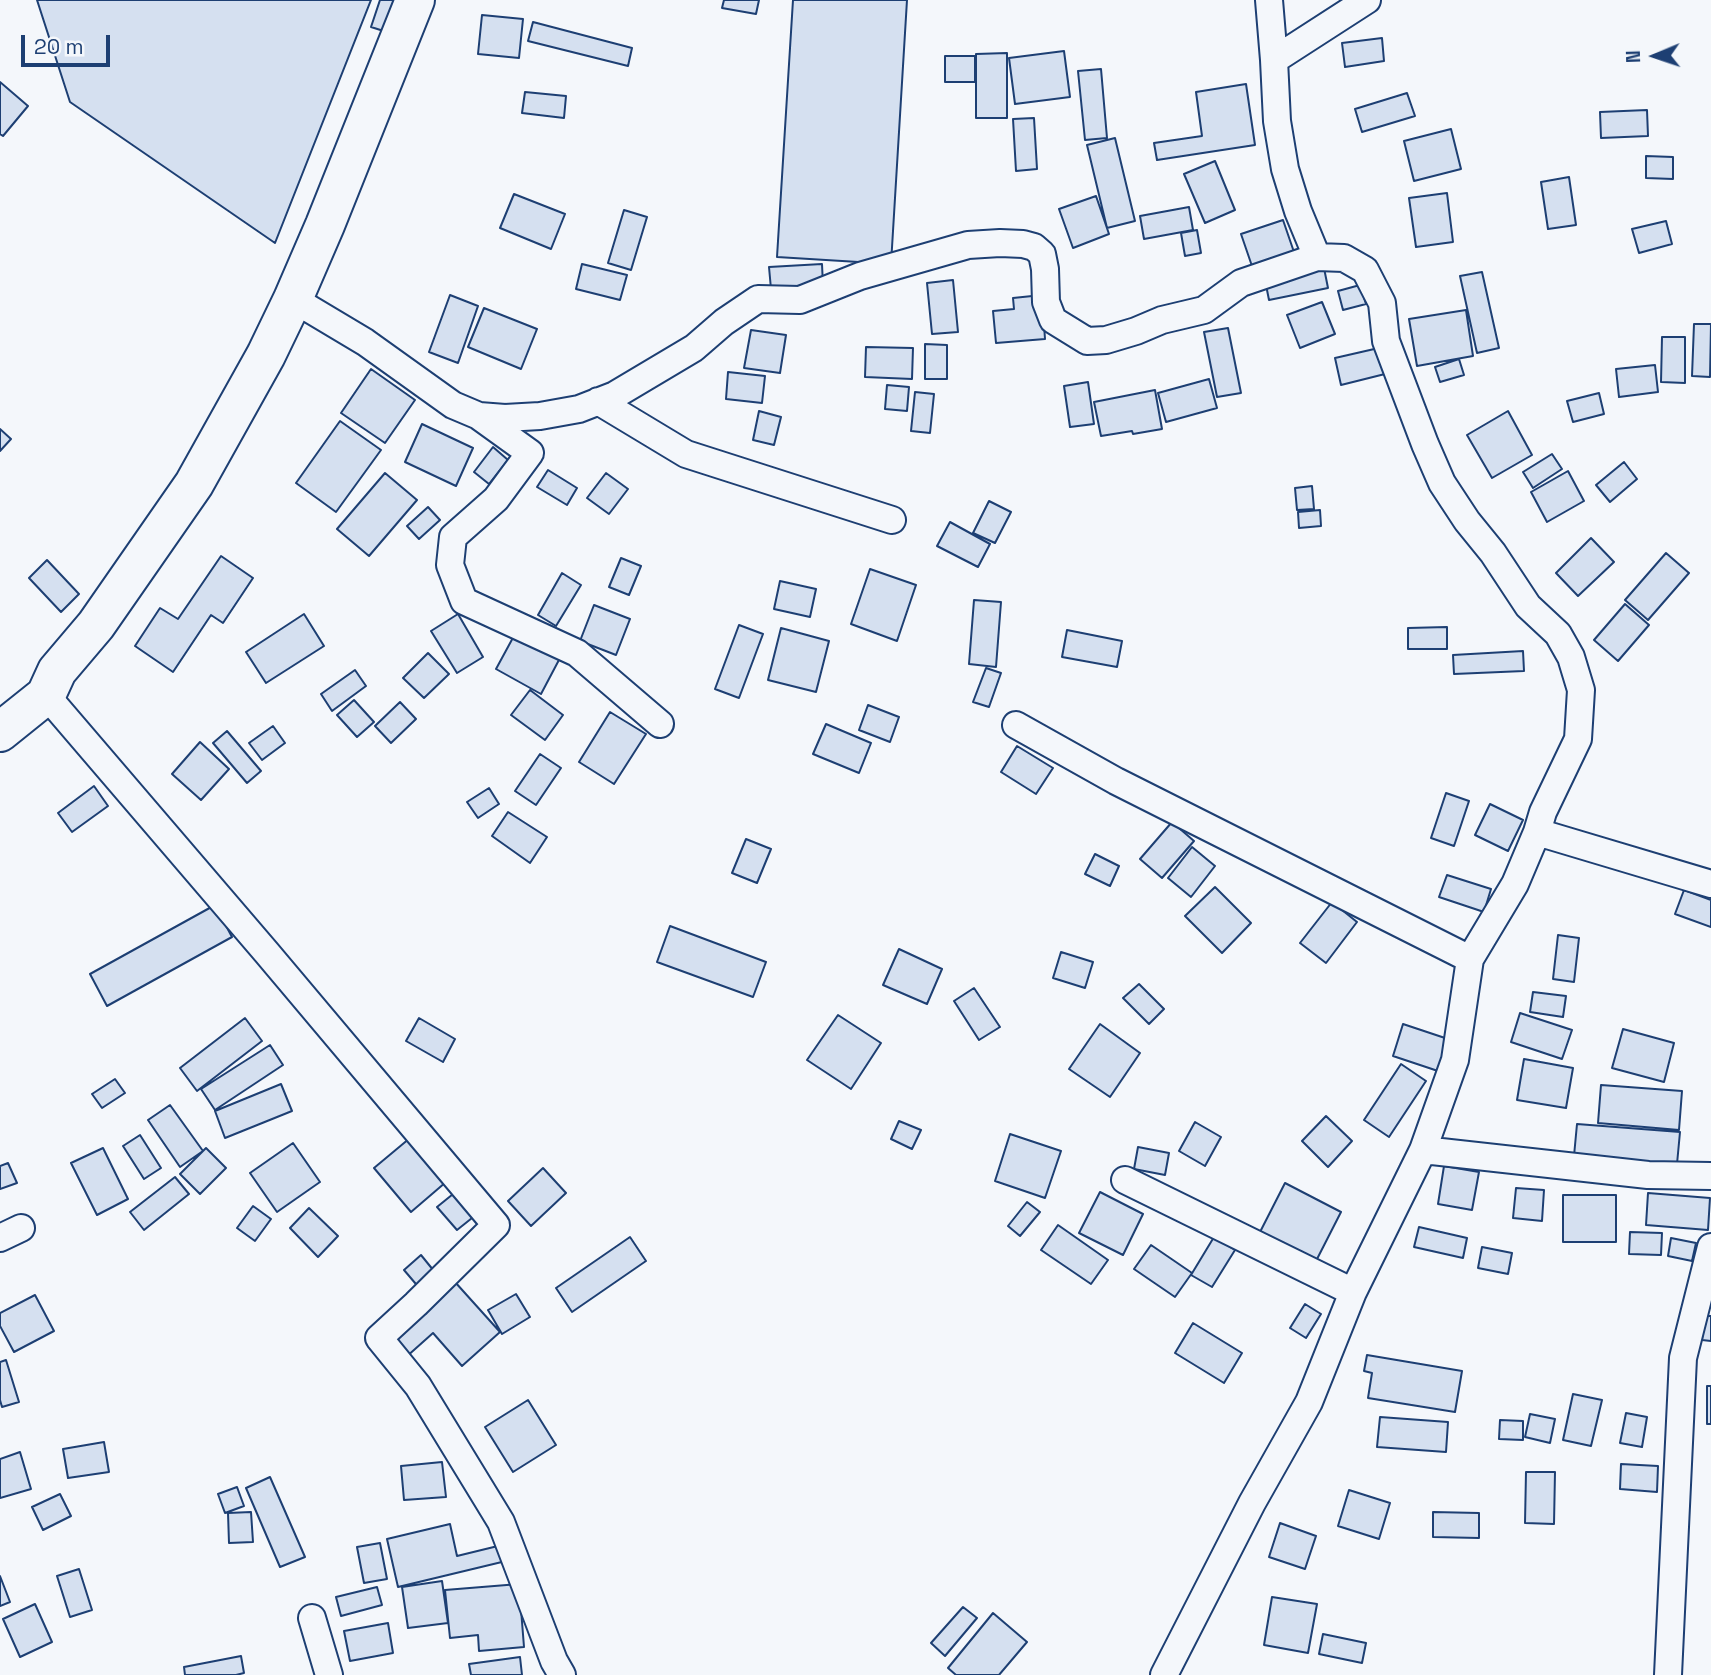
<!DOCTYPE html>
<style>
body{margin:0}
#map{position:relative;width:1711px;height:1675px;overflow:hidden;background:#f4f7fb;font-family:"Space Grotesk",sans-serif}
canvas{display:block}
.north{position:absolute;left:1620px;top:21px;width:70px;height:70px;-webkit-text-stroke:5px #f4f7fb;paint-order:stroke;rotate:268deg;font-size:19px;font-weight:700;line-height:28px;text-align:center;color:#1d3f73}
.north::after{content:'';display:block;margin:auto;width:24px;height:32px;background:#1d3f73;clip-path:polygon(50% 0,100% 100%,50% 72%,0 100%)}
.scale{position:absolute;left:21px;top:35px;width:89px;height:32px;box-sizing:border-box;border:4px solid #1d3f73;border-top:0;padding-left:9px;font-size:21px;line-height:24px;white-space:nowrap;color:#1d3f73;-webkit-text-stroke:5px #f4f7fb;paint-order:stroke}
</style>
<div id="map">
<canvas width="1711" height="1675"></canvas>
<div class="north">N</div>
<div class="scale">20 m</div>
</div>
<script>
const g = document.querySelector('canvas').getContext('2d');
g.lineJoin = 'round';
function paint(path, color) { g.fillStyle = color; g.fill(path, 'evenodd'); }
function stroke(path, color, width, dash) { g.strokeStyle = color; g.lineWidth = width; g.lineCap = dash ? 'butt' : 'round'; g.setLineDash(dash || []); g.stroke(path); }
const building = new Path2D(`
 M37,0h334l-96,243 -205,-141z
 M380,0h20l-10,33 -19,-6z
 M724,0h35l-3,14 -34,-6z
 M793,0h114l-16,264 -114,-7z
 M482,15l41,4 -4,39 -41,-4z
 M533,22l99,26 -4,18 -100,-25z
 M1382,38l2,23 -39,6 -3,-24z
 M1064,51l6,46 -55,7 -6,-46z
 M1007,53v65h-31v-64z
 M945,56h30v26h-30z
 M1101,69l6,69 -22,2 -7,-69z
 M0,82l28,24 -25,30 -3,-2z
 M1246,84l9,61 -98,15 -3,-17 48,-7 -6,-44z
 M525,92l41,4 -2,22 -42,-5z
 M1407,93l8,23 -53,16 -7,-23z
 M1647,110l1,26 -47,2 -1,-26z
 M1034,118l3,51 -21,2 -3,-52z
 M1451,129l10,40 -47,12 -10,-40z
 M1115,138l20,83 -28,7 -20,-83z
 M1646,156l27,1v22l-27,-1z
 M1215,161l20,49 -30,13 -21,-49z
 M1569,177l7,48 -28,4 -7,-47z
 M1447,193l6,49 -37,5 -7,-49z
 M514,194l51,20 -14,35 -51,-21z
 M1096,196l13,38 -36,14 -14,-39z
 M1189,207l4,23 -49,9 -4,-23z
 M624,210l23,7 -16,53 -23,-7z
 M1283,220l12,35 -42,14 -12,-35z
 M1666,221l6,23 -33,9 -7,-24z
 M1197,230l4,23 -16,3 -4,-23z
 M1323,263l5,25 -59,12 -5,-25z
 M582,264l45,11 -7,25 -44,-11z
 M822,264l1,22 -52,3 -2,-22z
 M1482,272l17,76 -22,5 -17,-77z
 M953,280l5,52 -26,2 -5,-51z
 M1360,285l6,19 -23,6 -5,-19z
 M450,295l28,11 -20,57 -29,-11z
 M1042,295l3,44 -49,4 -3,-32 21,-2 -1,-11z
 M1322,302l13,32 -35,14 -13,-33z
 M484,308l53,21 -16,40 -53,-22z
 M1466,310l7,46 -56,10 -8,-47z
 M1694,324h17l-1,53 -18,-1z
 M1228,328l13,65 -24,4 -13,-65z
 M751,330l35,5 -6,38 -36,-5z
 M1662,337h23v46l-24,-1z
 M925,344l22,1v34h-22z
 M866,347l47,1 -1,31 -47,-2z
 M1383,347l6,26 -48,12 -6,-27z
 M1459,359l5,16 -24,7 -5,-15z
 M1655,365l3,27 -39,5 -3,-28z
 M371,369l44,31 -30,43 -44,-30z
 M728,372l37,4 -3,27 -36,-4z
 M1209,379l8,29 -51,14 -8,-29z
 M1088,382l6,42 -24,3 -6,-41z
 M887,385l22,2 -2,24 -22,-2z
 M1155,390l7,39 -29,5 -1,-3 -31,5 -7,-34z
 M915,392l19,2 -4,39 -19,-2z
 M1599,393l5,21 -31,8 -6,-21z
 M759,411l22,6 -7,28 -21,-5z
 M1508,411l24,44 -40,23 -25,-43z
 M340,421l41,29 -45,62 -40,-29z
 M422,424l51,24 -17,38 -51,-24z
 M0,429l11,10 -11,12z
 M493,447l15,13 -19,24 -15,-12z
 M1552,454l10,15 -29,19 -10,-16z
 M1624,462l13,17 -27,23 -14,-17z
 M548,470l29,18 -10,17 -30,-18z
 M1568,471l16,30 -37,21 -16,-30z
 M385,473l32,27 -48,56 -32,-27z
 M606,473l22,16 -19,25 -22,-16z
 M1312,486l2,23 -17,1 -2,-22z
 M989,501l22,11 -16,31 -22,-10z
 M428,507l12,13 -21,19 -12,-13z
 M1320,510l1,16 -22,2 -1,-16z
 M950,522l40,22 -12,23 -41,-21z
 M1591,538l23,24 -36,34 -22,-23z
 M1666,553l23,20 -41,47 -23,-20z
 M221,556l32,22 -30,45 -12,-8 -38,57 -38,-26 25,-38 18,11z
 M621,558l20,8 -12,29 -20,-8z
 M47,560l32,34 -18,18 -32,-34z
 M870,569l46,16 -19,56 -46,-17z
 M562,573l19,12 -25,41 -18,-11z
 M780,581l36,8 -6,28 -36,-8z
 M974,600l27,2 -5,65 -27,-3z
 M1625,604l24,21 -31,36 -24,-21z
 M594,605l36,14 -14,36 -36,-14z
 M304,614l20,32 -58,37 -20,-31z
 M458,614l25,43 -26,16 -26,-42z
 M739,625l24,9 -24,64 -24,-9z
 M1447,627v22h-39v-21z
 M781,628l48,13 -13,51 -48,-12z
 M1067,630l55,11 -5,26 -55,-10z
 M515,634l45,24 -19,36 -45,-25z
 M1523,651l1,20 -70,3 -1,-19z
 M428,653l21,21 -25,24 -21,-20z
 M986,668l15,5 -12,34 -16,-5z
 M355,670l11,16 -34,25 -11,-17z
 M530,690l33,25 -18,25 -34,-25z
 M354,700l20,22 -17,15 -20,-22z
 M400,702l16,17 -25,24 -16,-17z
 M868,705l31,12 -9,25 -31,-12z
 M610,712l36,22 -32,50 -35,-22z
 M826,724l45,19 -12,30 -46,-19z
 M273,726l12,17 -23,17 -13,-17z
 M227,731l34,40 -14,12 -34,-40z
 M200,742l29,27 -28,31 -29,-26z
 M1017,746l36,22 -17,26 -35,-22z
 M540,754l21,14 -25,37 -21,-14z
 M94,786l14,20 -36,26 -14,-19z
 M489,788l10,16 -21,14 -11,-16z
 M1446,793l23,8 -15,45 -23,-8z
 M1490,804l33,16 -15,31 -33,-16z
 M508,812l39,25 -17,26 -38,-27z
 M1172,822l22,19 -32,37 -22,-19z
 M746,839l25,10 -14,34 -25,-10z
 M1192,847l23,19 -24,31 -23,-19z
 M1095,854l24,12 -9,20 -25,-12z
 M1447,875l44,14 -7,23 -45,-15z
 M1215,887l36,36 -29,30 -37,-37z
 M1684,890l27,10v27l-36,-13z
 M1332,902l25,20 -31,41 -26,-20z
 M215,905l17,32 -125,69 -17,-32z
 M670,926l96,36 -13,35 -96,-35z
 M1558,935l21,3 -5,44 -21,-3z
 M899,949l43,20 -15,35 -44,-19z
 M1061,952l32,10 -8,26 -32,-10z
 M1139,984l25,25 -15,15 -26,-26z
 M974,988l26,39 -21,13 -25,-39z
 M1533,992l33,4 -3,21 -33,-5z
 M1520,1013l52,17 -10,29 -51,-17z
 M838,1015l43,28 -30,46 -44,-29z
 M245,1018l17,23 -65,50 -17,-23z
 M419,1018l36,21 -12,23 -37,-21z
 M1100,1024l40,29 -30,44 -41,-28z
 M1403,1024l45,15 -10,32 -45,-15z
 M1623,1029l51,14 -10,39 -52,-14z
 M270,1045l13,20 -68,45 -14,-21z
 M1524,1059l49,9 -7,40 -49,-8z
 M1401,1064l25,17 -37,56 -25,-17z
 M115,1079l10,14 -23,15 -10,-14z
 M281,1084l11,27 -67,27 -10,-27z
 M1601,1085l81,6 -3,39 -81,-7z
 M170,1105l33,46 -23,16 -32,-47z
 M1326,1116l26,25 -24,26 -26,-26z
 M899,1121l22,9 -9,19 -21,-10z
 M1195,1122l26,15 -16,29 -26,-15z
 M1577,1124l103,8 -3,32 -103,-8z
 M1010,1134l51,17 -16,47 -50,-17z
 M140,1135l21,33 -17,11 -21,-33z
 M410,1138l36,44 -35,30 -37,-44z
 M293,1143l27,39 -43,30 -27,-39z
 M1138,1147l31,6 -4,22 -31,-6z
 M103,1148l25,51 -31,16 -26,-52z
 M206,1148l20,20 -26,26 -20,-20z
 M8,1163l9,20 -17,6v-23z
 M1444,1166l35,6 -7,38 -34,-6z
 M543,1168l23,25 -35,33 -23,-25z
 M175,1177l14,17 -45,36 -14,-18z
 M1285,1183l56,29 -26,51 -56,-29z
 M1516,1188l28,2 -2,31 -29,-3z
 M458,1190l19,24 -20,16 -20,-23z
 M1100,1192l43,22 -20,41 -44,-22z
 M1648,1193l62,5 -2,32 -62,-5z
 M1563,1195h53v47h-53z
 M1027,1202l13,10 -20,24 -12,-10z
 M253,1206l18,13 -16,22 -18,-13z
 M309,1208l29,28 -20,21 -28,-29z
 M1058,1225l50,35 -17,24 -50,-34z
 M1419,1227l48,11 -4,20 -49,-11z
 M1630,1232l32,1 -1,22 -32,-1z
 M630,1237l16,24 -74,51 -16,-24z
 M1214,1237l21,13 -23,37 -21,-12z
 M1671,1238l25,5 -4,18 -24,-5z
 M1151,1245l41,28 -17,24 -41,-28z
 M1482,1247l30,6 -4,21 -30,-6z
 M421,1255l17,21 -17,14 -17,-20z
 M455,1282l45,50 -38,34 -29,-33 -28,25 -15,-16z
 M516,1294l14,23 -28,17 -14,-24z
 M35,1295l19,36 -40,21 -14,-26v-13z
 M1305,1304l16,10 -15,24 -16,-10z
 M1704,1316h7v25l-9,-1z
 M1193,1323l49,30 -18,30 -49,-30z
 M1367,1355l95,16 -7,41 -87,-14 4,-25 -8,-2z
 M6,1360l13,42 -17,5 -2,-7v-38z
 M1707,1386h4v38h-4z
 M1573,1394l29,6 -11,46 -28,-6z
 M528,1400l28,45 -43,27 -28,-45z
 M1626,1413l21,4 -5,30 -22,-4z
 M1530,1414l25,5 -5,24 -25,-6z
 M1380,1417l68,5 -2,30 -69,-5z
 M1500,1420l23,1v19l-24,-1z
 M104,1442l5,30 -41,6 -5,-29z
 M20,1452l11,37 -31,9v-39z
 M442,1462l4,35 -42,3 -3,-34z
 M1621,1464l37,2 -1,26 -37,-3z
 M1526,1472h29l-1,52 -29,-1z
 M270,1477l35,80 -25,10 -34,-79z
 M237,1487l7,19 -19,7 -7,-19z
 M1349,1490l41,13 -11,36 -41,-13z
 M60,1494l11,22 -28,14 -11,-23z
 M251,1512l2,30 -24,1 -1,-30z
 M1433,1512l46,1v25l-46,-1z
 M1280,1523l36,13 -11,33 -36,-12z
 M450,1524l7,32 45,-11 4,16 -108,26 -11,-48z
 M380,1543l7,36 -23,4 -7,-36z
 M79,1569l13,41 -22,7 -13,-41z
 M0,1576l10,26 -10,4z
 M442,1581l6,42 -40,5 -6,-41z
 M519,1584l5,63 -45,4 -1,-16 -28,3 -5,-48z
 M377,1587l5,18 -41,11 -5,-19z
 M1272,1597l45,7 -9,49 -44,-8z
 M35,1604l17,38 -32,15 -17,-38z
 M963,1607l14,11 -32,38 -14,-13z
 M993,1613l34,29 -28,33h-43l-8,-7z
 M388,1623l5,30 -43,8 -6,-30z
 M1323,1634l43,9 -4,20 -43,-9z
 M241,1656l3,17 -8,2h-51l-1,-8z
 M520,1657l2,18h-51l-2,-11z`);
paint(building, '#d5e0f0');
stroke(building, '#1d3f73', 2);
const street = new Path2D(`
 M1274,60l93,-60
 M293,299l72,43 88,63 26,11 26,2 35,-2 39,-7 36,-14 79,-47 30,-26 34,-23 42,1 60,-24 108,-31 32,-2 23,1 11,3 8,7 3,15 1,33 7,18 34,21 19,-1 30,-9 26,-11 42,-10 37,-27 76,-26
 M598,401l88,53 206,66
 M480,417l50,36 -34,46 -43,38 -3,28 14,36 113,52 83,71
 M46,695l221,258 229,272 -80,79 -37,34 39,48 83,136 53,139 8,14
 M1016,725l100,56 354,178
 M1537,832l174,52
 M1423,1150l225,25 63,1
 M1125,1180l228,112
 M0,1238l21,-10
 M312,1618l17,57
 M1164,1675l88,-172 57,-101 44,-110 70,-142 32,-90 15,-101 45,-75 22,-52 6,-20 35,-73 3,-49 -10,-33 -13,-23 -30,-28 -35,-53 -26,-32 -25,-38 -17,-39 -39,-103 -4,-38 -17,-33 -21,-12 -27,-1 -19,-46 -13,-42 -8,-48 -3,-61 -5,-60
 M1668,1675l15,-317 28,-111`);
const secondary = new Path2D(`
 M0,732l46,-37 11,-24 39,-46 98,-141 72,-129 27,-56 32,-74 90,-225`);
stroke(street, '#1d3f73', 30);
stroke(secondary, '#1d3f73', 42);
stroke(street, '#f4f7fb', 26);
stroke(secondary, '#f4f7fb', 38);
</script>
